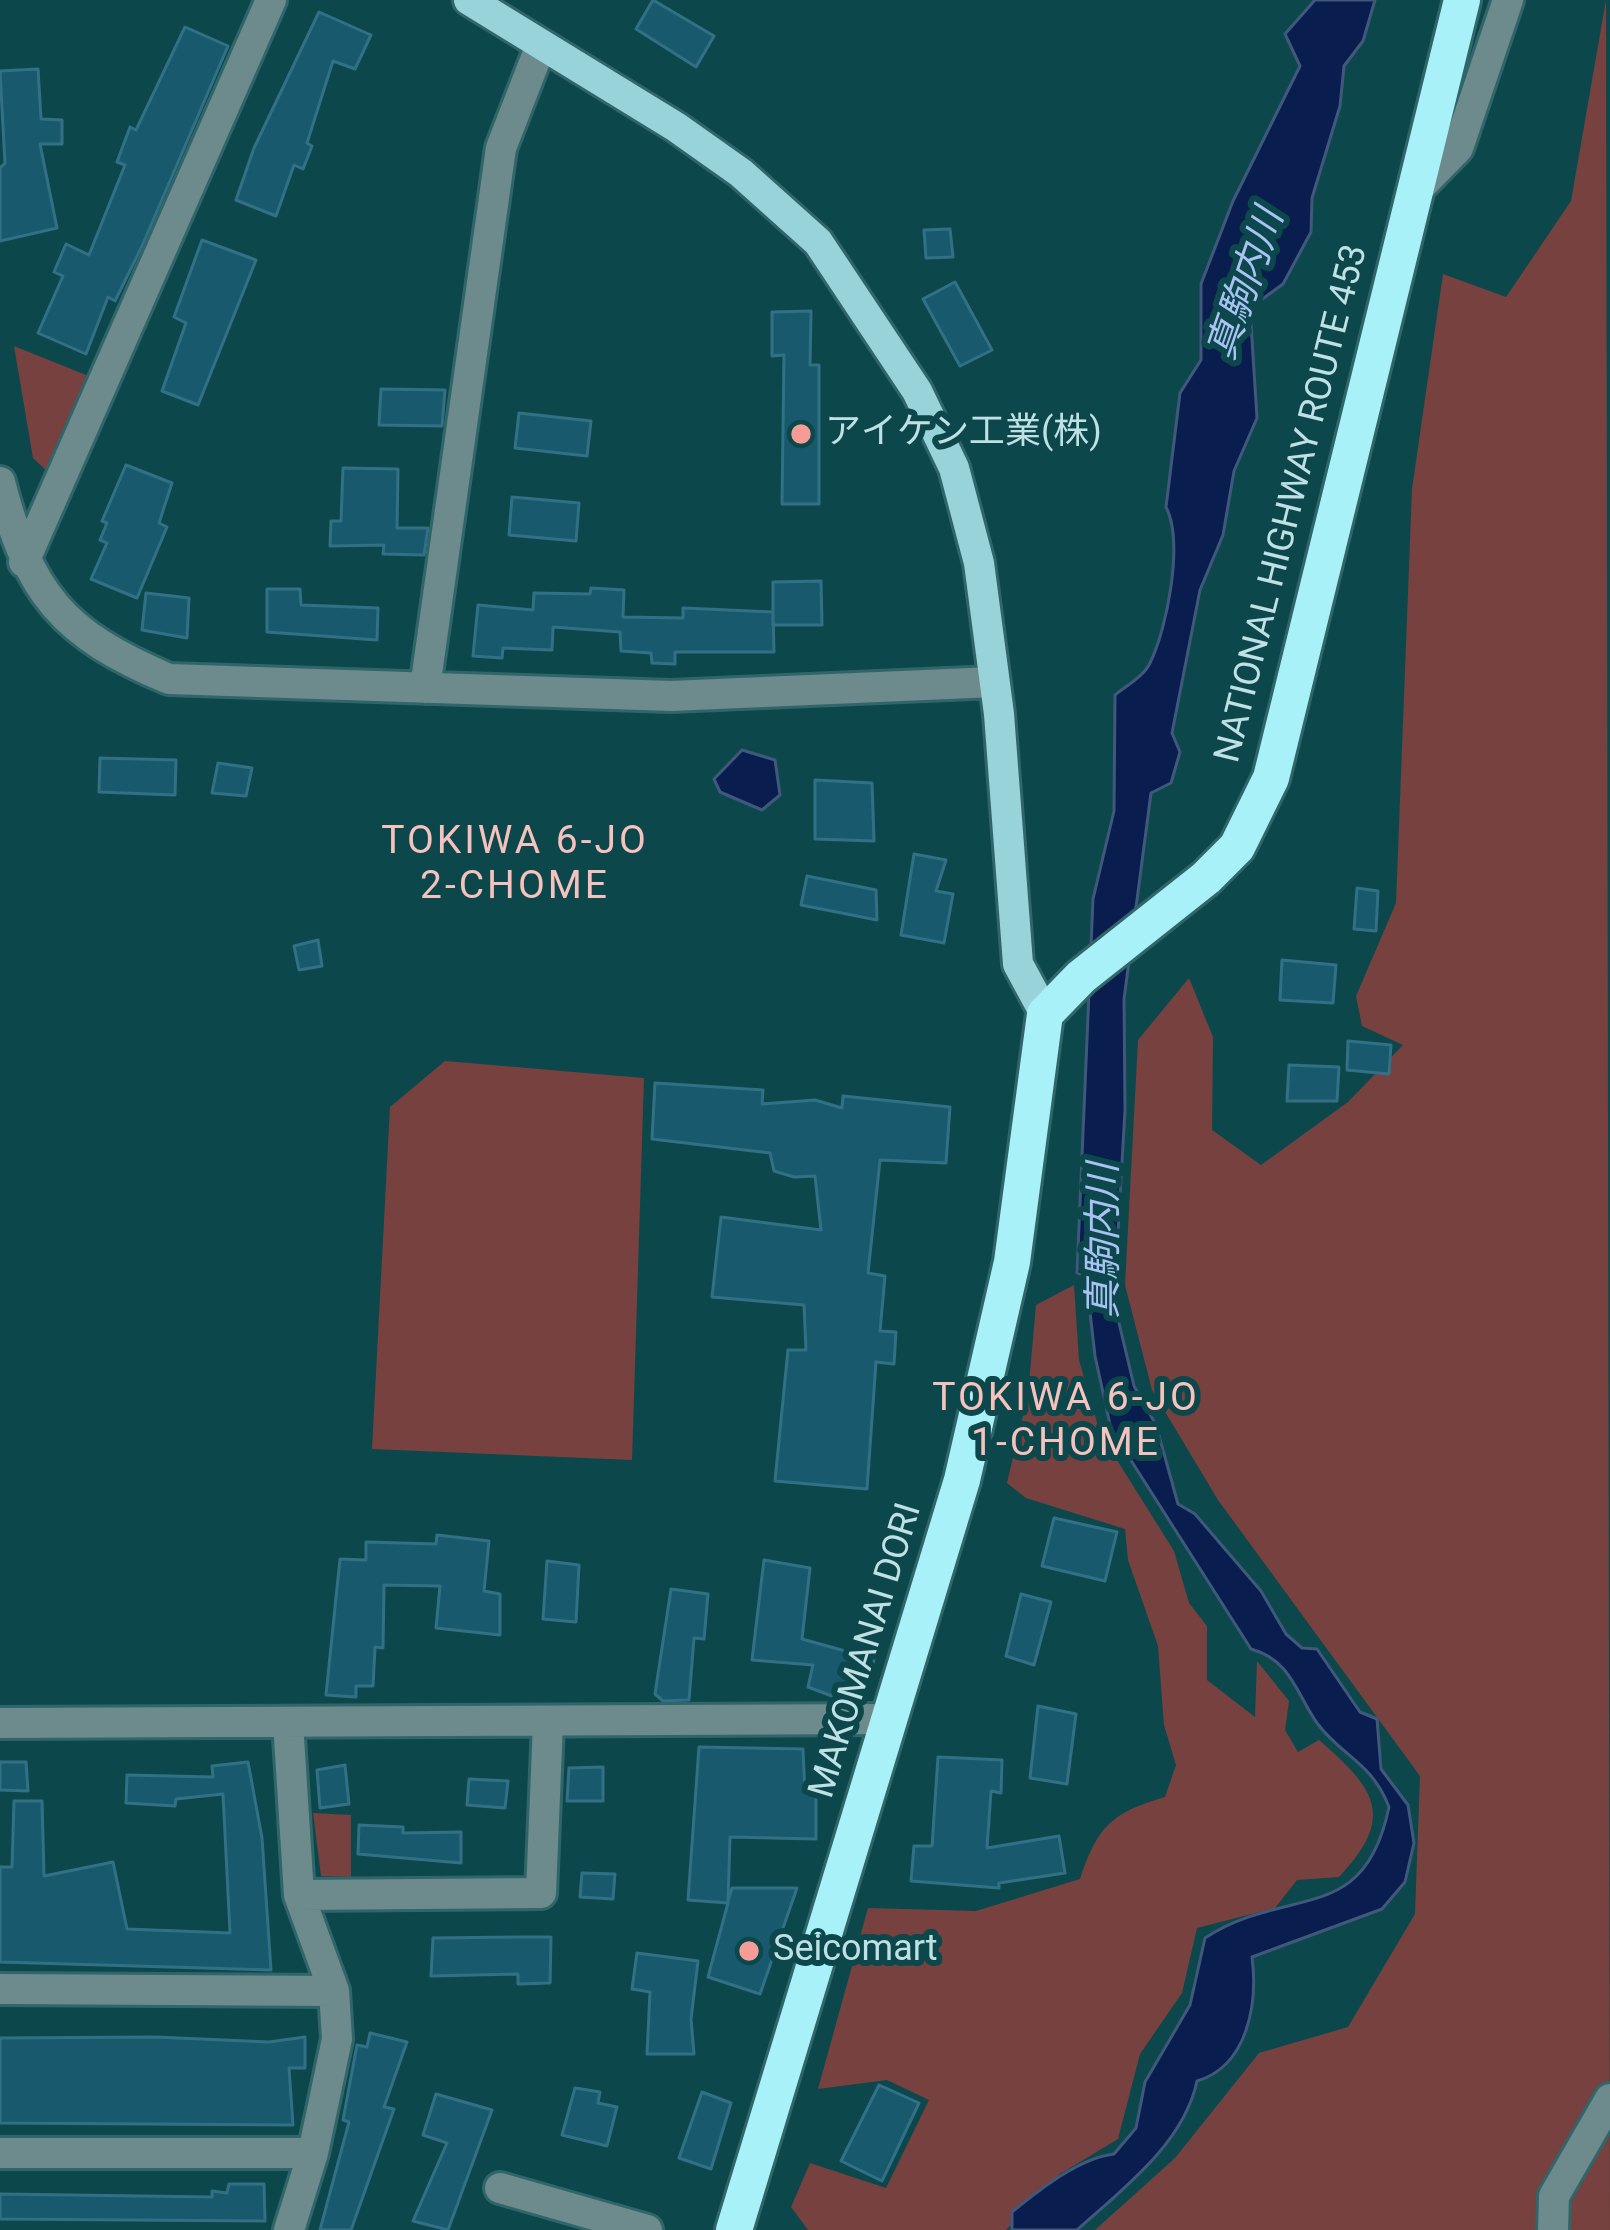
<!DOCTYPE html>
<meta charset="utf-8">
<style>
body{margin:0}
canvas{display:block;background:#0c474c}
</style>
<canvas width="1610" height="2230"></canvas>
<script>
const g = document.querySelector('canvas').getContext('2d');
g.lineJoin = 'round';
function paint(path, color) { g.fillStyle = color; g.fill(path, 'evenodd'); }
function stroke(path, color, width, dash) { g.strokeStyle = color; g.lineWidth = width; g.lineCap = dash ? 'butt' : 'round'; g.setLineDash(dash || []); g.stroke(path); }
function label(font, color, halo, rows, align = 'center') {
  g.font = font + ' Roboto,"Noto Sans JP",sans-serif'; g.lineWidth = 12; g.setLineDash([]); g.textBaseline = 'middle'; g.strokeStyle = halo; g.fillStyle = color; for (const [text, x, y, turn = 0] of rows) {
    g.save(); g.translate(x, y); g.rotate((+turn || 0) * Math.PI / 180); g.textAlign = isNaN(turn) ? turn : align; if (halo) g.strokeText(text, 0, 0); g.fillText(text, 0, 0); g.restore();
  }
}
paint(new Path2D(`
 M1606,0l4,2230h-515l80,-72 84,-105 89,-26 67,-113 5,-138 -202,-276 -66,-110 -27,-105 13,-245 51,-62 24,59 -1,93 49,35 87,-63 55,-57 -41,-19 -6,-30 40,-93 16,-414 31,-215 63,23 65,-96z
 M14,346l87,35 -51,93 -17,-16z
 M445,1061l199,17 -12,382 -260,-11 18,-342z
 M1074,1285l5,75 21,73 74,118 15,52 18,23v54l48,37 2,-56 32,40 -4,29 13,22 21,-12c57,49 77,77 20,137l-42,3 -22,28 -78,20 -15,65 -42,61 -22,85 -58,35 -54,56h-198l-17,-23 19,-44 76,25 43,-88 -42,-20 -69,9 50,-181 108,3 104,-32c18,-53 31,-66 85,-82l11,-32 -12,-40 -6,-79 -30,-86 -3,-31 -99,-31 -19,-15 21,-89 8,-89z
 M313,1813l38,2v62l-30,-1z`), '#76413e');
const water = new Path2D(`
 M1315,0h60l-12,41 -19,25 -4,40 -28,92 -1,34 -28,52 -33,24 7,110 -23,53 -11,64 -23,55 -28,143 8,19 -9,31 -20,10 -27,206 1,111 -11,192 20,84 22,39 22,79 17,10 66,77 25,43 16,14 15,1 43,63 17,7 4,50 27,36 6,38 -9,39 -23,27 -130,48c6,46 -4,109 -55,124 -13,62 -74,108 -120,149h-65v-18c27,-22 67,-54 102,-58l22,-26 9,-46 45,-77 15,-67c83,-54 159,-10 184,-131 -17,-45 -48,-51 -72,-84 -21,-30 -26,-63 -66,-74l-140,-220 -16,-73 -9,-79 -9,-4 16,-374 21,-88 1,-116c11,-9 29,-19 35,-32 17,-34 34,-121 16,-156l14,-114 21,-33v-76l32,-83 67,-135 -15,-32z
 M742,750l33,10 5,35 -18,15 -42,-18 -6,-13z`);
paint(water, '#091d4f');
stroke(water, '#40587c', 3);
const building = new Path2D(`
 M653,0l61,36 -18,31 -60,-38z
 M319,12l52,23 -16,34 -22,-8 -26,82 5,3 -9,23 -9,-4 -18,51 -40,-16 18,-52z
 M185,27l43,19 -86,200 -27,55 -7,-4 -22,57 -48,-21 25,-57 -9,-4 12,-28 23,11 36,-90 -8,-3 13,-35 6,3z
 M38,69l3,50 21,1v24h-22l17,84 -57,13v-73l5,-5 -5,-92z
 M950,229l3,28 -27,1 -2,-28z
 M202,240l54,20 -58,145 -36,-14 24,-68 -12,-6z
 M955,282l37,68 -32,16 -37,-67z
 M811,311l-1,54h9v139h-37l2,-149 -12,1v-44z
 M381,389l64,1 -3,36 -63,-1z
 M519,413l72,8 -4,35 -72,-8z
 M126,465l46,18 -13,40 8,4 -30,71 -46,-19 16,-36 -7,-3 7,-17 -5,-2z
 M343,468l55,1 -1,59h31l-4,27 -41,-1 1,-9 -54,1 1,-25h10z
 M512,497l67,6 -3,38 -67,-6z
 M821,581l1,44h-49v-43z
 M591,588l33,2 -1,27 60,1v-10l90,4 1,40h-99v12l-23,-1 -1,-10 -30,-2 -1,-19 -67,-5 -1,23 -49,-2 -1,10 -29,-2 5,-51 55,5 1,-17 56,1z
 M267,589h33l1,16 77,3 -1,32 -110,-8z
 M146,593l43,5 -2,40 -45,-8z
 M100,758l76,2 -1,35 -76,-3z
 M218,763l34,5 -6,28 -34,-3z
 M815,780l57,3 2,58 -59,-2z
 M914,854l32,6 -10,31 17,3 -9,49 -43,-8z
 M807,876l69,14 1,30 -76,-15z
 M1357,888l21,3 -2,40 -22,-2z
 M318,940l4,26 -23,4 -5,-24z
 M1282,960l54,5 -3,38 -53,-3z
 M1348,1041l43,4 -2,29 -42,-4z
 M1289,1065l50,2 -2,34h-50z
 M655,1083l108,7 -1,14 53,-4 27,8 1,-12 107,11 -4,56 -66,-3 -12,113 17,3 -5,55 16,1 -2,32 -18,-2 -9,127 -92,-8 13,-131h18l-2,-45 -92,-8 9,-80 100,13 -6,-54 -21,1 -20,-6 -4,-18 -118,-14z
 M1054,1518l63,14 -12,49 -63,-15z
 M437,1535l52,6 -5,50 16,3v41l-64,-7 4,-42 -56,-1 -1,63 -8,-1 -2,39h-17v11l-30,-2 14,-136 26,1v-18l70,2z
 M764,1560l46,8 -8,71 72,20 -2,12 -16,-2 -7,25 -15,-4 -2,6 -24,-9 5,-22 -61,-5z
 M547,1561l32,4 -3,57 -33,-3z
 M671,1589l37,5 -4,45 -10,-1 -5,62 -26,1 -8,-7z
 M1021,1594l30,8 -17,63 -28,-9z
 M1038,1706l38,8 -9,70 -37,-6z
 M699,1747l104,2 2,45h11v45l-86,-2 -2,64 4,-13h65l-37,106 -52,-17 20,-74 -40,-3z
 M938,1757l64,3 -1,33 -10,-2 -4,57 72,-12 6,37 -66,10v5l-88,-7 3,-35h18z
 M0,1762h26l2,29 -28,-1z
 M248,1762l14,76 9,132 -271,-8v-95h12l2,-66h28l2,75 69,-14 14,67 103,4 -7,-139 -47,5 -1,7 -49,-3 1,-28 86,2 -1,-11z
 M345,1765l4,39 -29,4 -3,-38z
 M603,1767v34h-36l2,-33z
 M469,1779l39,2 -3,27 -38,-3z
 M359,1825l44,2v6l58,-1v31l-103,-9z
 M582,1873l33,1 -2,25 -33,-2z
 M518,1937h33l-1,46 -32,1v-10l-87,2 2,-38z
 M637,1953l61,8 -7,58 3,35h-47l3,-62 -18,-3z
 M370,2033l37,9 -23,65 10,2 -43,121h-31l29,-108 -6,-2 14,-75 10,2z
 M155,2037l114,5 36,-5v31h-16l4,57 -293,-2v-85z
 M879,2085l40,18 -37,78 -41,-20z
 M575,2088l25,4 -2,11 19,4 -10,39 -45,-11z
 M702,2092l29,11 -20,66 -32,-11z
 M436,2094l56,16 -44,120 -35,-9 34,-78 -24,-8z
 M229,2184h35l1,37 -265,-2v-25l212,3v-6l15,2z`);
paint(building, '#18596e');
stroke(building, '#327085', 3);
const minor = new Path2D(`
 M1414,193l44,-45 50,-148
 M0,482c29,112 62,152 169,197l502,17 323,-14
 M24,562l247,-562
 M425,688l76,-540 40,-103
 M288,1722l11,173 35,96 3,48 -24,114 -24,77
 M0,1723l891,-4
 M299,1895l242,-2 7,-170
 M0,1989l334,2
 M0,2153h313
 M500,2188l147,42
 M1553,2230l1,-34 56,-97`);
const major = new Path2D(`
 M469,0l207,127 65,46 77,69 99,149 37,77 25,95 20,151 19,250 27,50`);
const highway = new Path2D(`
 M734,2230l228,-750 50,-218 33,-248 36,-37 125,-99 31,-31 34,-69 191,-778`);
stroke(minor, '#30666a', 36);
stroke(major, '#30666a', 36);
stroke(highway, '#30666a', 42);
stroke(minor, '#6d8a8c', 30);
stroke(major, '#98d3d9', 30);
stroke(highway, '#a9f1f8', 36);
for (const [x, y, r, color] of [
 [801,434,12,"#f59c96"],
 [749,1951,12,"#f59c96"]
]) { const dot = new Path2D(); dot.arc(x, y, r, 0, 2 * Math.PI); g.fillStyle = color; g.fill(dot); stroke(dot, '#0c474c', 4.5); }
label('36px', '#bfe0e4', '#0c474c', [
 ["アイケン工業(株)",825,434],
 ["Seicomart",773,1951]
], 'left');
label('36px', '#bfe0e4', '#0c474c', [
 ["NATIONAL HIGHWAY ROUTE 453",1293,504,-76],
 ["MAKOMANAI DORI",867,1651,-73]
]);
label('italic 39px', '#a9c2f3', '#0c474c', [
 ["真駒内川",1248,285,-71],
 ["真駒内川",1106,1241,-90]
]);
g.letterSpacing = '3px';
label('39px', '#f6c2bd', '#0c474c', [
 ["TOKIWA 6-JO",515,843],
 ["2-CHOME",515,888],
 ["TOKIWA 6-JO",1066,1400],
 ["1-CHOME",1066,1445]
]);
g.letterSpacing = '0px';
</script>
